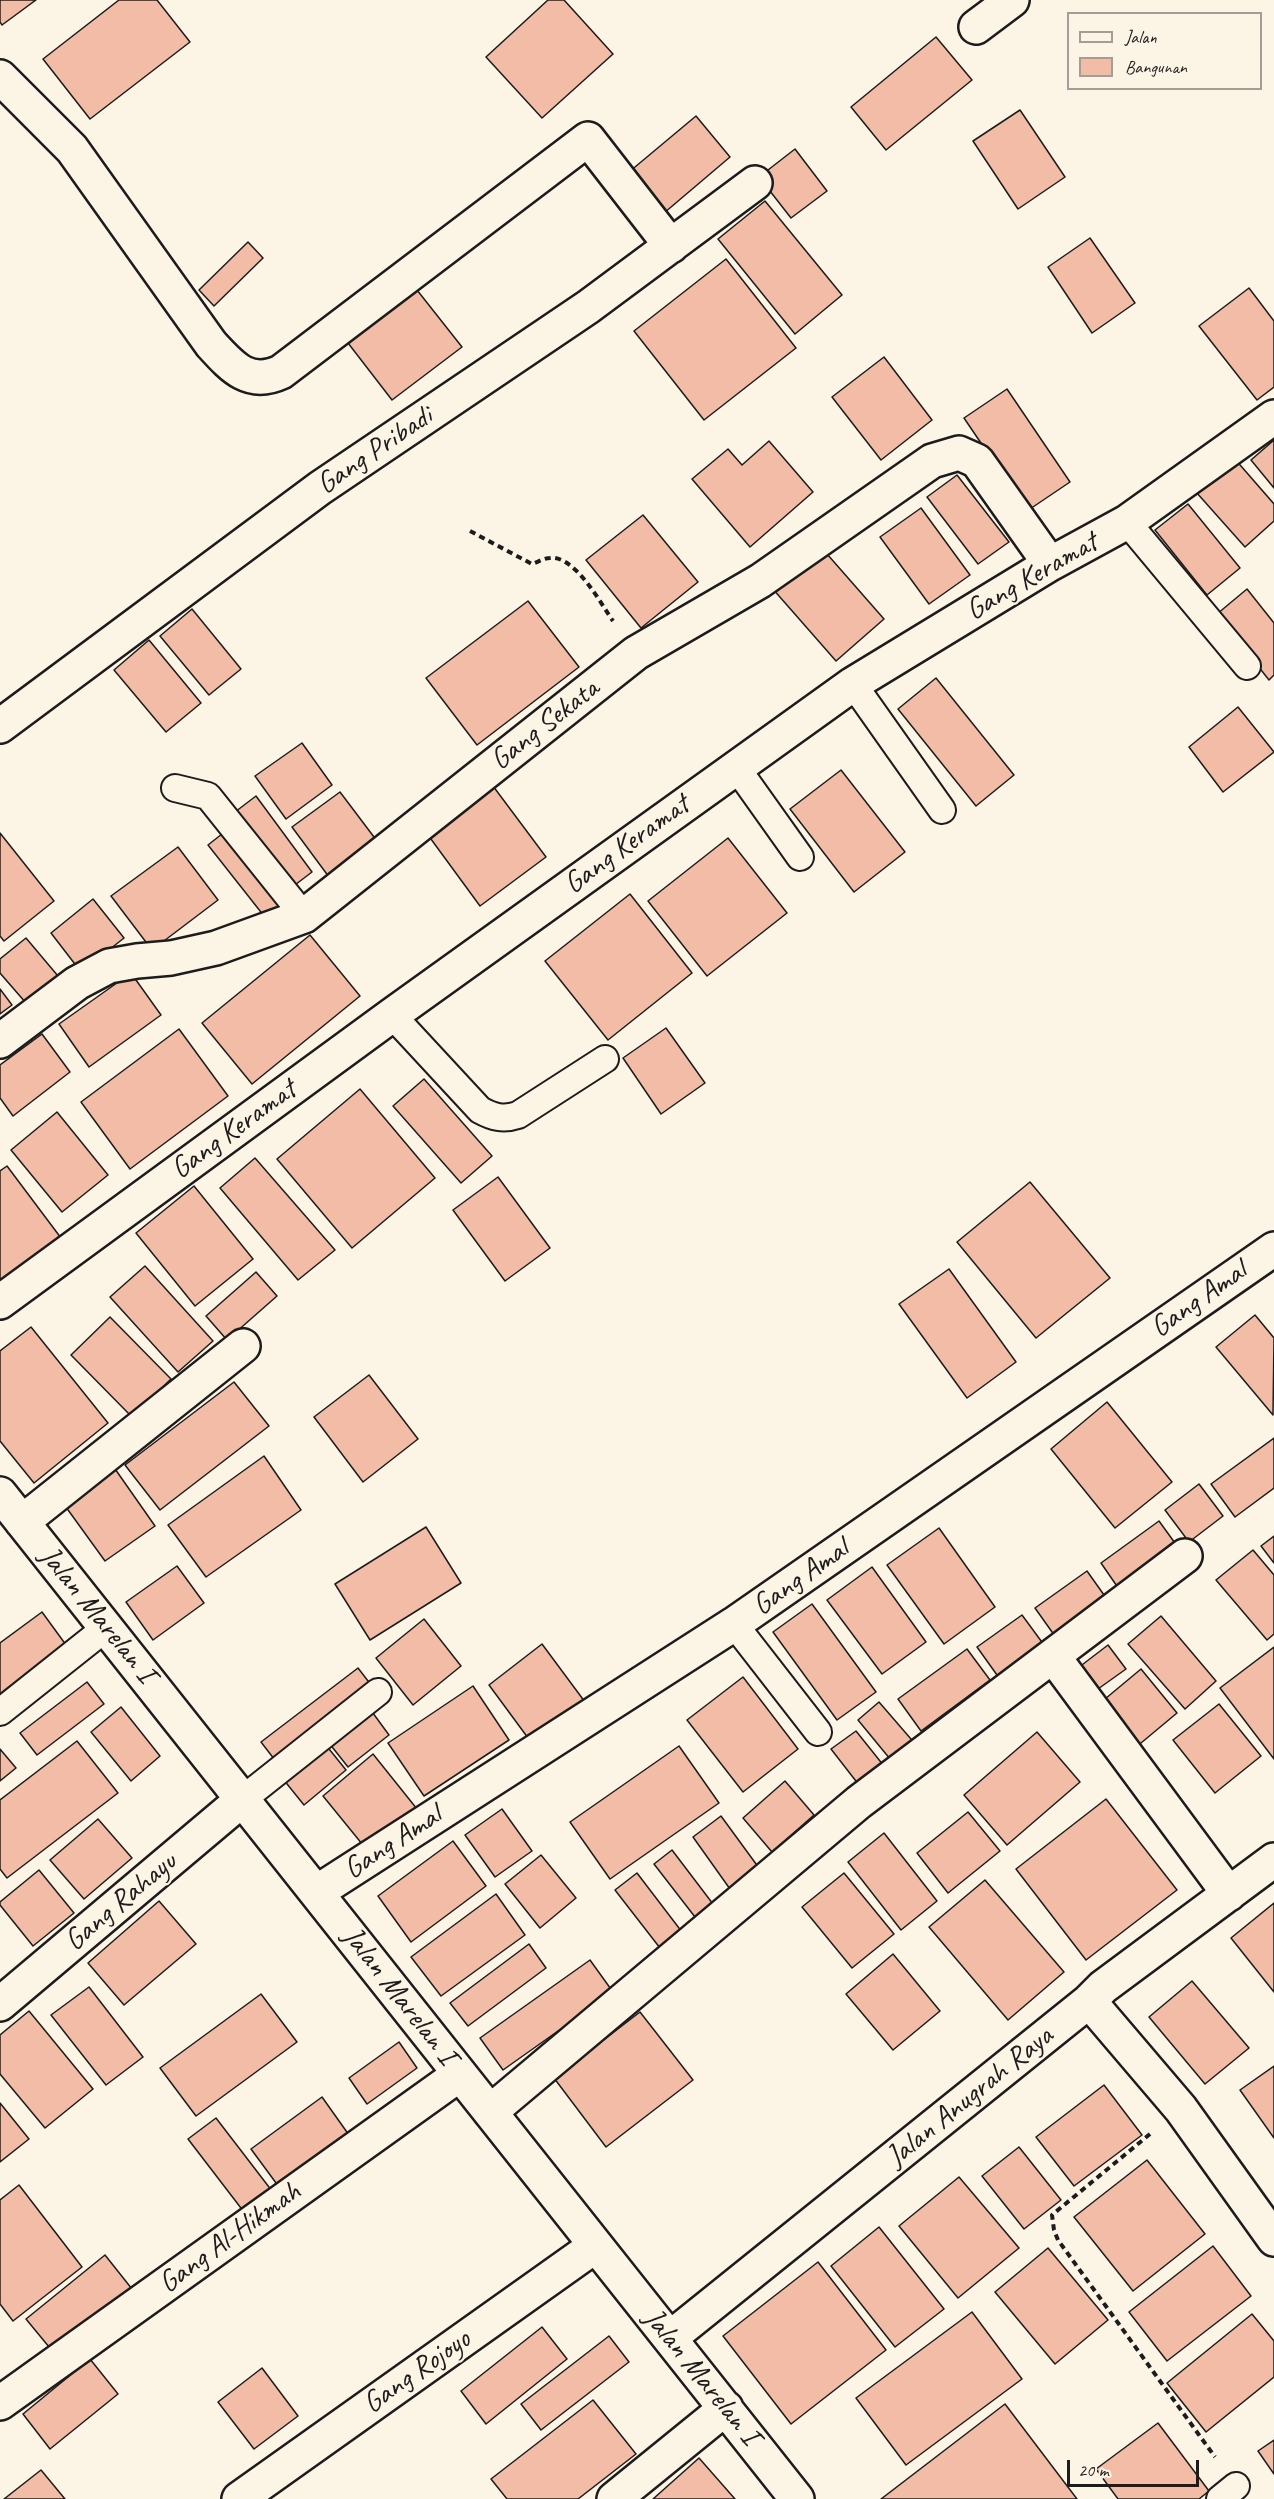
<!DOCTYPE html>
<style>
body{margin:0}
#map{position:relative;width:1274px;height:2499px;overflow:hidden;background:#fcf5e5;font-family:Caveat,sans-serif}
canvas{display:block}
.legend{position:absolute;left:1067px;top:12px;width:195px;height:78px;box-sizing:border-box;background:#fcf5e5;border:2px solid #a29e95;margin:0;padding:8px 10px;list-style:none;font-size:18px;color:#1c1c1c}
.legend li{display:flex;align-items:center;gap:12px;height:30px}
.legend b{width:30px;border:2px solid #a29e95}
.scale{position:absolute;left:1067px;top:2460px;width:132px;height:27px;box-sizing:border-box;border:3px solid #1c1c1c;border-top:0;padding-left:8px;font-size:18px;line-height:21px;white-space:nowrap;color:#1c1c1c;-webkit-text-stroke:4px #fcf5e5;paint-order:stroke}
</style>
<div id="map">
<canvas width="1274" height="2499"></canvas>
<ul class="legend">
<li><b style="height:8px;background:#fcf5e5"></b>Jalan</li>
<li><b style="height:16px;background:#f2bca6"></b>Bangunan</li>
</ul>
<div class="scale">20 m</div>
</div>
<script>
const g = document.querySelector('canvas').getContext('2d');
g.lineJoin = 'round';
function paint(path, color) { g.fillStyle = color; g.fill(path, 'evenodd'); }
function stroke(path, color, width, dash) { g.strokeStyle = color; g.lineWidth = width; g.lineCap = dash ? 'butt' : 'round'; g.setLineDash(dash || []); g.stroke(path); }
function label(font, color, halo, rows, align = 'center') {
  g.font = font + ' Caveat,sans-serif'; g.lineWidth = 4.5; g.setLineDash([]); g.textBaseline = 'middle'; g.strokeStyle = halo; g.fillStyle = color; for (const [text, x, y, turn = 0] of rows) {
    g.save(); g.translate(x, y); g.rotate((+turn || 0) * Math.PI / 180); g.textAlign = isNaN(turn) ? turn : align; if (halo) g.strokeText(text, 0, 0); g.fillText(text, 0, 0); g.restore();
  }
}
const building = new Path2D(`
 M0,0h36l-34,25 -2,-3z
 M119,0h38l33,42 -100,77 -47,-60z
 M548,0h16l49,54 -71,64 -56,-61z
 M936,37l36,43 -86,70 -35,-43z
 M1020,110l45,67 -47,32 -45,-68z
 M696,116l34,41 -66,56 -35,-41z
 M795,149l32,42 -36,27 -32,-41z
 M765,201l77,94 -47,39 -77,-95z
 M1090,238l45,65 -43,30 -44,-66z
 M248,242l15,16 -49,48 -15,-16z
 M726,259l70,89 -92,72 -70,-89z
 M1249,288l25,33v66l-17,13 -58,-74z
 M417,290l45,57 -70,53 -44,-57z
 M884,357l48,63 -51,40 -49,-63z
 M1007,389l63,93 -43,29 -63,-93z
 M1274,440v48l-23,-28z
 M769,441l44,51 -63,55 -58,-68 36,-30 14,16z
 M1234,458l40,46v17l-29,26 -49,-55z
 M957,475l52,67 -31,22 -51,-67z
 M1188,504l52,64 -33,27 -52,-65z
 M921,508l49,67 -41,29 -49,-67z
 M643,515l55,67 -57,46 -55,-68z
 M820,546l64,73 -48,42 -64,-73z
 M1247,589l27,34v52l-5,5 -52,-66z
 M528,601l51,66 -102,78 -51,-67z
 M192,609l49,60 -32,26 -49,-59z
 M149,640l52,63 -35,29 -52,-62z
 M936,678l78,97 -38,31 -78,-97z
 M1238,707l36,45 -51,40 -34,-45z
 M302,743l30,42 -46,34 -31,-43z
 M841,770l64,82 -51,40 -64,-83z
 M493,786l53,71 -66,49 -52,-71z
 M340,792l37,49 -48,36 -37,-50z
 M256,796l56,76 -21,16 -56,-76z
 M227,830l57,72 -20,14 -56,-71z
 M0,833l54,68 -50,40 -4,-5z
 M728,838l59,75 -80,63 -59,-75z
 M178,847l40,53 -66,50 -41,-54z
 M630,894l62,79 -84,67 -63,-79z
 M93,899l31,39 -43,34 -30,-39z
 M310,935l50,61 -108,88 -50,-61z
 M26,938l32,38 -32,27 -26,-30v-14z
 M131,973l30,42 -72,52 -30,-43z
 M0,989l12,16 -12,9z
 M666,1028l39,55 -44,31 -38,-56z
 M179,1029l49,67 -98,73 -49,-67z
 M42,1034l28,38 -57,44 -13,-18v-33z
 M424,1079l68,77 -31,27 -68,-77z
 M360,1089l75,89 -83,70 -75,-89z
 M57,1112l51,63 -46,37 -51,-62z
 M255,1158l80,92 -37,30 -78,-92z
 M7,1166l57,76 -64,47v-118z
 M498,1177l52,71 -45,33 -52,-71z
 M1030,1182l80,96 -74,60 -79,-96z
 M194,1186l59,73 -58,47 -59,-73z
 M145,1266l68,75 -35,31 -68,-75z
 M949,1269l67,93 -49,36 -68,-94z
 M256,1272l21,24 -50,44 -21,-24z
 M1255,1315l19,23 -1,77 -57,-68z
 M110,1317l61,62 -39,38 -61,-62z
 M31,1327l77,96 -74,60 -34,-42v-90z
 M369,1375l49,64 -55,43 -49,-65z
 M234,1382l35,44 -109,84 -35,-45z
 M1107,1402l65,80 -57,46 -64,-79z
 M1274,1438v50l-39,29 -24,-33z
 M264,1456l37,54 -95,67 -38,-52z
 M113,1466l42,60 -50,35 -42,-58z
 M1199,1484l24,32 -34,26 -24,-32z
 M1159,1521l21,29 -59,42 -20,-29z
 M426,1527l35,56 -91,57 -35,-56z
 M939,1528l56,79 -51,37 -57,-79z
 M1274,1536v27l-13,-17z
 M1253,1550l21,25v59l-7,6 -51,-60z
 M177,1566l27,37 -51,37 -27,-38z
 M872,1567l54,75 -44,32 -55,-74z
 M1087,1571l22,31 -52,37 -22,-31z
 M812,1604l64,88 -39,28 -64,-88z
 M42,1612l27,37 -69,50v-56z
 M1022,1615l25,34 -45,33 -25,-35z
 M1161,1616l55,65 -31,28 -57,-65z
 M424,1619l37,47 -48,39 -37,-47z
 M542,1644l43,58 -54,40 -42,-57z
 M1108,1645l18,24 -35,25 -17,-23z
 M1274,1647v112l-54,-71z
 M967,1649l23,31 -69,51 -23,-32z
 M358,1668l17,22 -97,74 -17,-22z
 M1141,1669l36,44 -42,35 -36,-44z
 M743,1677l55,72 -55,43 -56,-72z
 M87,1682l17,22 -67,51 -17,-22z
 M473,1686l36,54 -85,56 -36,-53z
 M879,1702l38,44 -22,19 -37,-45z
 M1219,1704l42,52 -46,37 -42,-53z
 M367,1705l22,30 -41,32 -23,-29z
 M121,1707l39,49 -29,25 -40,-49z
 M856,1731l28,35 -25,19 -28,-36z
 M1037,1732l43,50 -73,63 -43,-50z
 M321,1739l25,31 -42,35 -25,-31z
 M77,1741l41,52 -111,85 -7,-9v-69z
 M679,1746l40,57 -109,76 -40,-57z
 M0,1749l16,19 -16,13z
 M373,1754l44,55 -50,41 -44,-54z
 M785,1781l29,34 -42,37 -29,-34z
 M1106,1799l71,91 -91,70 -70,-91z
 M502,1809l30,42 -37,26 -30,-42z
 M968,1812l32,39 -52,42 -31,-40z
 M721,1816l38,52 -29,21 -37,-52z
 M98,1819l34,39 -48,41 -34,-39z
 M884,1833l53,68 -36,29 -53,-68z
 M453,1841l33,45 -75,56 -33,-46z
 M672,1850l41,54 -18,13 -41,-53z
 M541,1855l35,43 -36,30 -35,-44z
 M39,1870l35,43 -41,33 -33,-41v-3z
 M637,1873l45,59 -22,16 -45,-58z
 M844,1873l50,61 -42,34 -50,-61z
 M985,1880l79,92 -56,48 -79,-93z
 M496,1894l29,41 -84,61 -30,-39z
 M159,1901l37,43 -72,61 -36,-42z
 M1274,1903v89l-43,-54z
 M529,1944l17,24 -78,58 -18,-23z
 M893,1954l47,57 -47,39 -47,-56z
 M590,1960l23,32 -110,78 -23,-32z
 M1192,1981l57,67 -44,36 -56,-67z
 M89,1987l54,70 -37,28 -55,-70z
 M261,1994l36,48 -101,74 -36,-48z
 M29,2011l64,78 -48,39 -45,-54v-39z
 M640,2012l53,68 -87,67 -52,-69z
 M399,2042l18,26 -50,36 -18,-26z
 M1274,2066v72l-34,-48z
 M1104,2085l38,50 -68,51 -38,-49z
 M322,2097l27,38 -70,52 -28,-38z
 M0,2103l29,36 -29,23z
 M216,2118l56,73 -28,21 -56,-73z
 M1019,2147l42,53 -37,29 -42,-53z
 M1147,2160l58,74 -72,57 -59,-74z
 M959,2177l60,71 -61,50 -59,-72z
 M19,2185l63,82 -69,54 -13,-17v-104z
 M879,2227l65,82 -49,38 -64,-81z
 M1213,2246l38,50 -84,65 -38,-49z
 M1048,2248l60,72 -53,44 -60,-72z
 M105,2255l27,34 -78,64 -28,-34z
 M818,2262l68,88 -95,74 -68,-88z
 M972,2312l50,67 -116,86 -50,-67z
 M1252,2314l22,27v36l-68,55 -39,-49z
 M542,2327l25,32 -81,65 -25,-33z
 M609,2336l20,26 -88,68 -20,-26z
 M90,2359l28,35 -68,55 -27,-35z
 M262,2368l36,48 -44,33 -36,-47z
 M593,2400l43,54 -58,45h-71l-16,-20z
 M1005,2404l72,95h-196z
 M1158,2423l51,68 -10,8h-81l-22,-30z
 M1274,2440v34l-16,-23z
 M699,2458l36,41h-82z
 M41,2470l24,29h-61z`);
paint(building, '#f2bca6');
stroke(building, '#1c1c1c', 1.5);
const lane = new Path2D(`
 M1127,522l120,144
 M853,684l89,126
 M736,767l64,90
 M175,788l33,8 96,120
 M392,1015l88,95c13,7 23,10 38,5l87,-56
 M734,1624l84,108
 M0,1712l107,-85
 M243,1799l135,-107
 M1220,2499l16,-13`);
const street = new Path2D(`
 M976,27l36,-27
 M0,77l72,72 139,195c21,23 38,43 70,28l307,-233 83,107
 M0,726l320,-238 268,-181 167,-124
 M0,1041l77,-58 32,-17 28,-5 34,-3 45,-10 88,-32 332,-263 124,-72 172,-120 27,-8 18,8 73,103
 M0,1302l392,-287 461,-331 197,-120 77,-42 147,-105
 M0,1494l797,1005
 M22,1522l221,-176
 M1053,1656l176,238
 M317,1892l417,-268 540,-375
 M1089,2001l92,108 93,130
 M0,2004l243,-205
 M490,2112l369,-310 326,-246
 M670,2338l419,-337 14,-14 171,-127
 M0,2403l460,-329
 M239,2499l356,-253
 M614,2499l112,-91`);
stroke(lane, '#1c1c1c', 30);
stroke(street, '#1c1c1c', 38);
stroke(new Path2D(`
 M470,531l62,33c6,-2 12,-6 18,-6 25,-3 51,46 63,63
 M1150,2134l-98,81 2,15 4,10 157,217`), '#1c1c1c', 4, [6, 4.5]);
stroke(lane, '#fcf5e5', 26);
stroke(street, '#fcf5e5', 33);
label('30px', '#1c1c1c', '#fcf5e5', [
 ["Gang Pribadi",375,451,-34],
 ["Gang Keramat",1032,577,-30],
 ["Gang Sekata",545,725,-38],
 ["Gang Keramat",627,845,-36],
 ["Gang Keramat",234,1130,-36],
 ["Gang Amal",1199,1300,-35],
 ["Gang Amal",801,1578,-35],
 ["Jalan Marelan I",97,1615,51],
 ["Gang Amal",393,1843,-33],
 ["Gang Rahayu",121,1902,-40],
 ["Jalan Marelan I",399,1996,52],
 ["Jalan Anugrah Raya",970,2097,-39],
 ["Gang Al-Hikmah",230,2238,-36],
 ["Gang Rojoyo",417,2372,-35],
 ["Jalan Marelan I",701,2377,51]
]);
</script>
